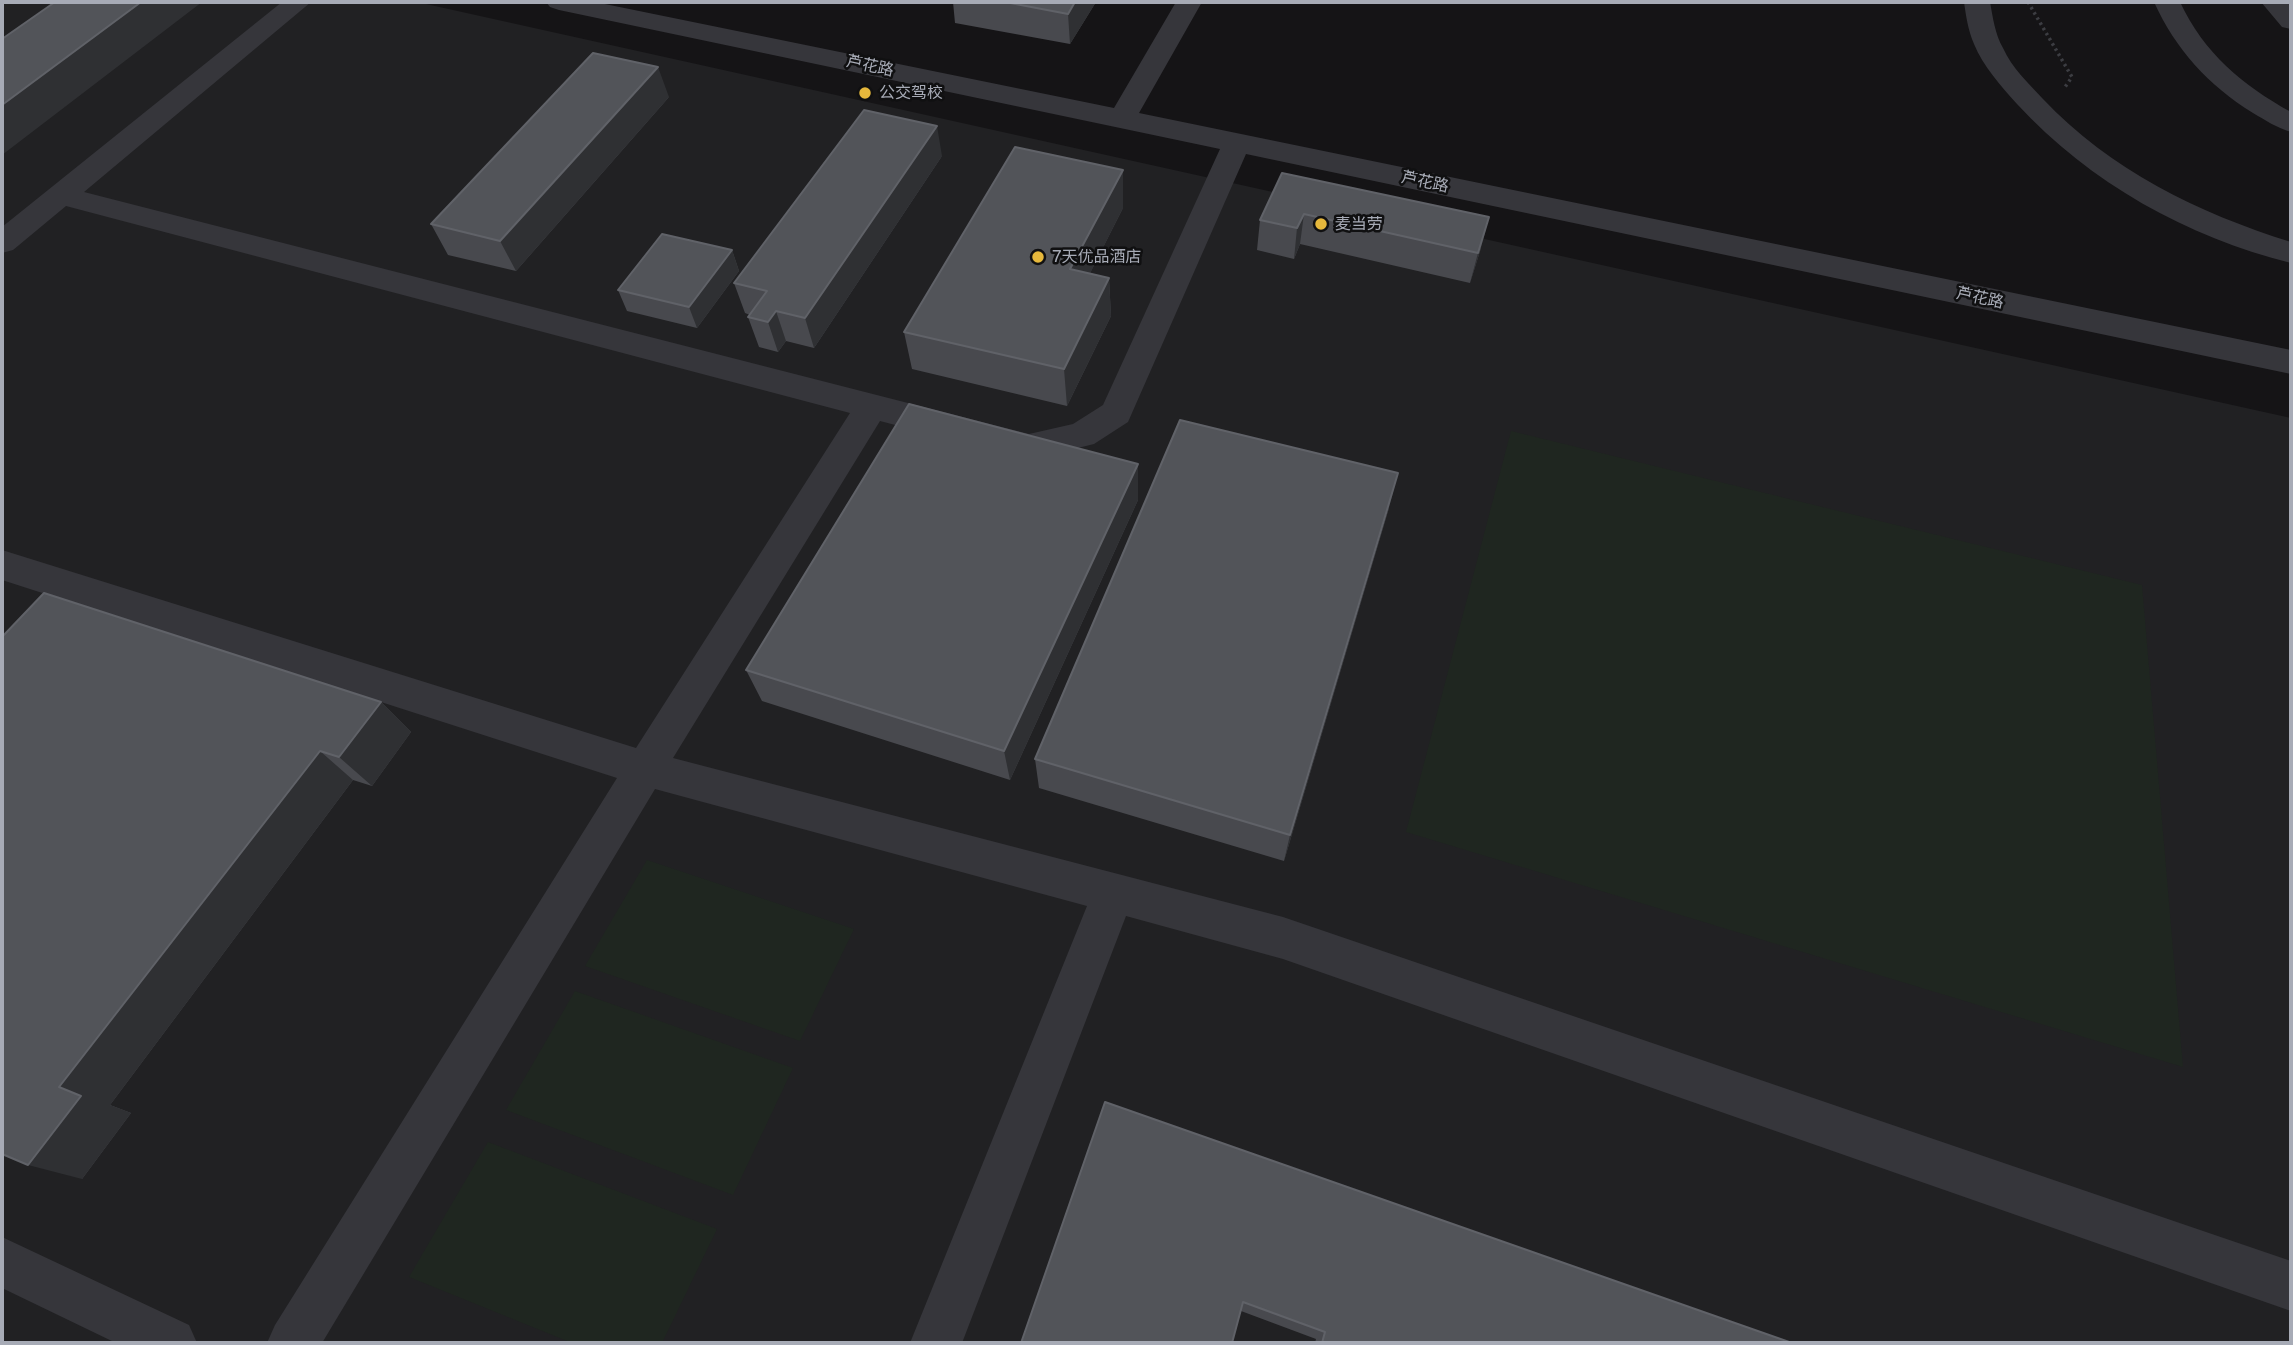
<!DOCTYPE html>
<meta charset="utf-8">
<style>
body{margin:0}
#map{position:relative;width:2293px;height:1345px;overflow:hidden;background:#151416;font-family:"Public Sans",sans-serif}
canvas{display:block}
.frame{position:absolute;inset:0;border:4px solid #a7abb6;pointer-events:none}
</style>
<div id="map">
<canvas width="2293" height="1345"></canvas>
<div class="frame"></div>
</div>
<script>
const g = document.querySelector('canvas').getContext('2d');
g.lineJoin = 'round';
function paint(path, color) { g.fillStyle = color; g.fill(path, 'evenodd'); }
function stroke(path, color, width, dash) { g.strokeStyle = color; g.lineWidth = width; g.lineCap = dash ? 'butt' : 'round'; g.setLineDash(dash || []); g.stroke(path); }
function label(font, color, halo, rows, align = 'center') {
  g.font = font + ' "Public Sans","Noto Sans SC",sans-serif'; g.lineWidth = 5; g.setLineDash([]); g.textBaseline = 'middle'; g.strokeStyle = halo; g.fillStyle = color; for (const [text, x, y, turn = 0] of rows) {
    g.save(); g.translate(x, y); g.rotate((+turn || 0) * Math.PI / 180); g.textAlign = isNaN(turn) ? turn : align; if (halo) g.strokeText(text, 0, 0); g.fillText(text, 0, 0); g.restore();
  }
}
paint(new Path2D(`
 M2,2h415l1874,416v925l-2289,-1z`), '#212123');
paint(new Path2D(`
 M1511,431l631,154 41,482 -777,-235z
 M647,860l207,69 -54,112 -215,-75z
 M575,991l218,77 -60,127 -227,-85z
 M488,1142l229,87 -55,114h-90l-163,-66z`), '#1f2620');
stroke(new Path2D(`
 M2028,2l44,75 -7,10`), '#3c3d42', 3.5, [2.5, 3.5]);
paint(new Path2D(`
 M282,2h29l-227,190 945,242 44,-10 30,-19 117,-256 -661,-139 -9,-3 -4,-5h49l519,106 62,-106h26l-63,111 1152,237v24l-1045,-220 -118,268 -34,22 -65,16 -149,-39 -207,337 610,159 1008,344v50l-1008,-352 -157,-43 -164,427h-52l177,-437 -432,-117 -333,554h-55l8,-18 342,-547 -615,-198v-30l634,198 214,-335 -784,-207 -53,44 -11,3v-26z
 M1964,2h26c3,16 5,32 13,46 9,20 25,35 40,51 67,71 155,114 248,143v21c-104,-26 -201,-80 -274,-159 -16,-18 -34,-38 -43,-60 -6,-14 -8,-28 -10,-42z
 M2154,2h26c24,51 62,83 111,110v20c-14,-4 -26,-12 -38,-19 -45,-28 -77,-63 -99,-111z
 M2261,2h27l3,4v23l-9,-2z
 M2,1237l187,88 8,18h-81l-114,-55z`), '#36363b');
paint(new Path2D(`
 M953,2h143l-26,42 -115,-21z
 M669,97l-153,174 -68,-16 -17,-31z
 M942,156l-128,192 -28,-7 -8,11 -19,-5 -11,-30 2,-2 -5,-2 -11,-30z
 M1282,173l199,75 -11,35 -170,-39 -6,15 -37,-9 3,-30z
 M1123,208l-33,65 19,5 2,38 -44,90 -155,-37 -8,-37z
 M732,250l7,21 -42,57 -70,-17 -9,-21z
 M1138,464v36l-128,280 -248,-79 -16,-31z
 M1389,508l-105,353 -245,-73 -4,-29z
 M2,637l379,65 30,30 -39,54 -19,-6 -243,325 21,8 -49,66z
 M1105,1102l687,241h-477l1,-4 -75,-28z`), '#48494e');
paint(new Path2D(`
 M141,2h61l-200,153v-50z
 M1075,2h21l-26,42 -2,-30z
 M658,67l11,30 -153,174 -16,-30z
 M937,126l5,30 -128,192 -9,-30z
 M1123,170v38l-50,99 -3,-38z
 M1304,214l-4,30 -6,15 3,-31z
 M1489,217l-8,31 -11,35 8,-30z
 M732,250l7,21 -42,57 -8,-21z
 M1109,278l2,38 -44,90 -3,-37z
 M776,311l10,30 -8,11 -10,-30z
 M1138,464v36l-128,280 -6,-29z
 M1398,473l-9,35 -105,353 6,-26z
 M381,702l30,30 -39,54 -33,-29z
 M320,751l33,29 -243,325 21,8 -49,66 -54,-14 31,-78z`), '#2f3033');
const building = new Path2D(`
 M55,2h86l-139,103v-66z
 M1005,2h70l-7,12z
 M593,53l65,14 -158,174 -69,-17z
 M864,110l73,16 -132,192 -29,-7 -8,11 -20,-5 19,-26 -33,-8z
 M1015,147l108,23 -53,99 39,9 -45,91 -160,-37z
 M1282,173l207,44 -11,36 -174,-39 -7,14 -37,-8z
 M662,234l70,16 -43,57 -71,-17z
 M909,404l229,60 -134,287 -258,-81z
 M1180,420l218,53 -108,362 -255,-76z
 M44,593l337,109 -42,55 -19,-6 -261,336 22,9 -53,69 -26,-11v-517z
 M1105,1102l687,241h-470l3,-11 -82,-30 -11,41h-211z`);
paint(building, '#525459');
stroke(building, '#606268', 2);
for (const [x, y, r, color] of [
 [865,93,7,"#e6b83c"],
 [1321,224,7,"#e6b83c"],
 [1038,257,7,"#e6b83c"]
]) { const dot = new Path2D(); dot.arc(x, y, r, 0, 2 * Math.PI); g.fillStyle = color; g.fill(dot); stroke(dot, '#101011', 2.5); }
label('16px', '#a7abb6', '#101011', [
 ["芦花路",870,66,12],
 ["芦花路",1425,182,12],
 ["芦花路",1980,298,12]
]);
label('16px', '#a7abb6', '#101011', [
 ["公交驾校",879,93],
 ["麦当劳",1335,224],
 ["7天优品酒店",1052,257]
], 'left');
</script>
